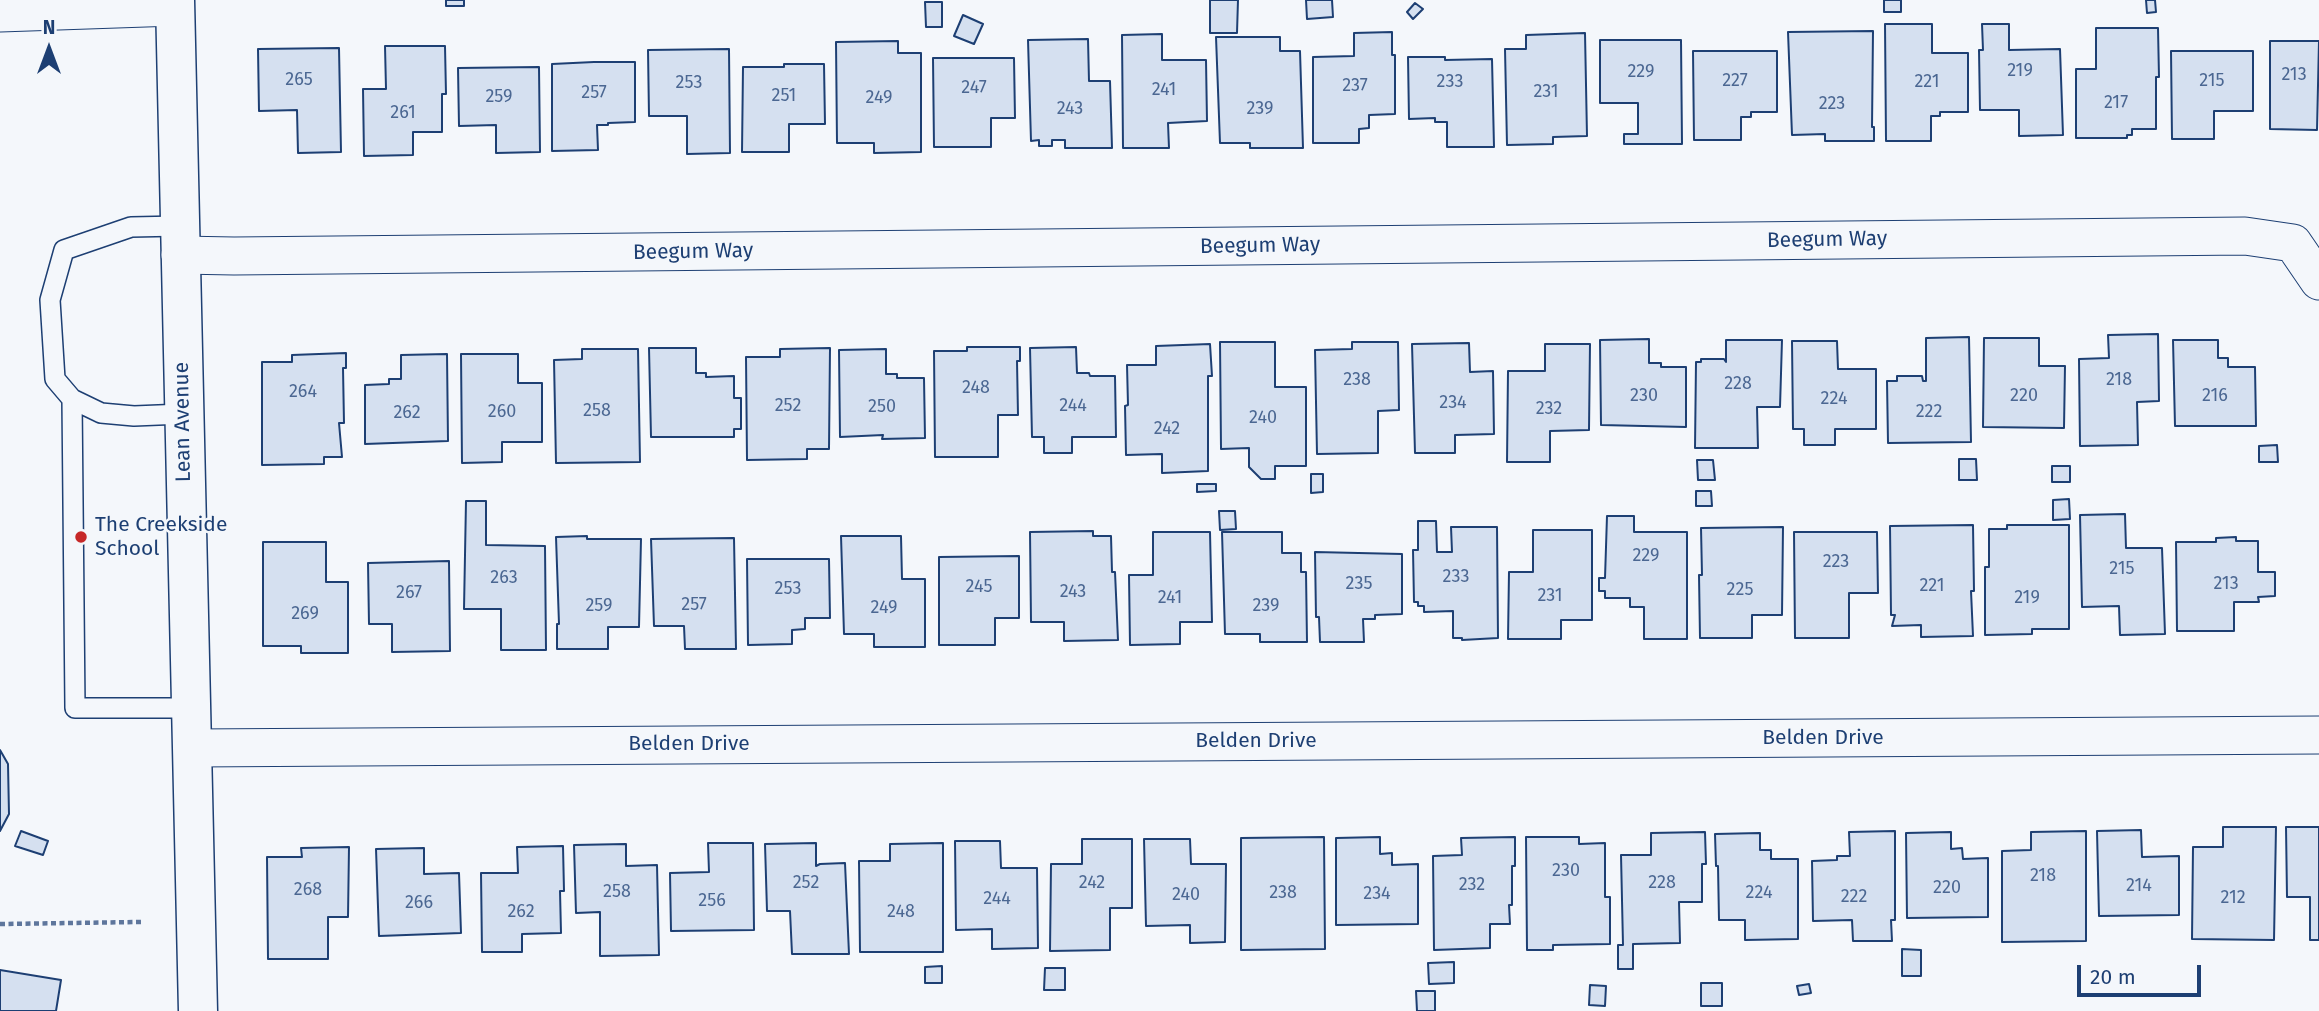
<!DOCTYPE html>
<style>
body{margin:0}
#map{position:relative;width:2319px;height:1011px;overflow:hidden;background:#f4f7fb;font-family:"Fira Sans",sans-serif}
canvas{display:block}
.north{position:absolute;left:14px;top:14px;width:70px;height:70px;-webkit-text-stroke:5px #f4f7fb;paint-order:stroke;rotate:0deg;font-size:19px;font-weight:700;line-height:28px;text-align:center;color:#1d3f73}
.north::after{content:'';display:block;margin:auto;width:24px;height:32px;background:#1d3f73;clip-path:polygon(50% 0,100% 100%,50% 72%,0 100%)}
.scale{position:absolute;left:2077px;top:965px;width:124px;height:32px;box-sizing:border-box;border:4px solid #1d3f73;border-top:0;padding-left:9px;font-size:21px;line-height:24px;white-space:nowrap;color:#1d3f73;-webkit-text-stroke:5px #f4f7fb;paint-order:stroke}
</style>
<div id="map">
<canvas width="2319" height="1011"></canvas>
<div class="north">N</div>
<div class="scale">20 m</div>
</div>
<script>
const g = document.querySelector('canvas').getContext('2d');
g.lineJoin = 'round';
function paint(path, color) { g.fillStyle = color; g.fill(path, 'evenodd'); }
function stroke(path, color, width, dash) { g.strokeStyle = color; g.lineWidth = width; g.lineCap = dash ? 'butt' : 'round'; g.setLineDash(dash || []); g.stroke(path); }
function label(font, color, halo, rows, align = 'center') {
  g.font = font + ' "Fira Sans",sans-serif'; g.lineWidth = 5; g.setLineDash([]); g.textBaseline = 'middle'; g.strokeStyle = halo; g.fillStyle = color; for (const [text, x, y, turn = 0] of rows) {
    g.save(); g.translate(x, y); g.rotate((+turn || 0) * Math.PI / 180); g.textAlign = isNaN(turn) ? turn : align; if (halo) g.strokeText(text, 0, 0); g.fillText(text, 0, 0); g.restore();
  }
}
const building = new Path2D(`
 M446,0h18v6h-18z
 M1210,0h28l-1,33h-27z
 M1306,0h26l1,17 -26,2z
 M1884,0h17v12h-17z
 M2146,0h9l1,12 -9,1z
 M925,2h17v25h-16z
 M1415,3l8,6 -10,10 -6,-7z
 M963,15l20,9 -9,20 -20,-8z
 M1885,24h47v29h36v59h-28v4h-9v25h-45z
 M1982,24h27v26l51,-1 3,86 -44,1v-26h-39l-1,-60h4z
 M2096,28h62l1,49h-3v52h-24v6h-5v3h-51v-69h20z
 M1873,31l-1,96h2v14h-49v-7l-33,1 -4,-103z
 M1392,32v23h3v59l-26,1v13l-10,1v14h-46v-86l41,-1v-23z
 M1585,33l2,103 -34,1v7l-46,1 -2,-96h21v-14z
 M1162,34v26h44l1,61 -39,2 1,25h-46l-1,-113z
 M1216,37h64v14h20l3,97h-53v-5h-30z
 M1088,39l1,42h21l2,67h-47v-8h-13v6h-13v-6l-8,1 -3,-101z
 M1600,40h81l1,104h-58v-10h14v-31h-38z
 M898,41v12h23v99l-47,1v-10h-37l-1,-101z
 M2270,41h49l-2,89 -47,-1z
 M385,46h60l1,48h-4v38h-29v23l-49,1 -1,-67h23z
 M339,48l2,104 -43,1 -1,-43 -38,1 -1,-62z
 M729,49l1,104 -43,1v-38h-38l-1,-66z
 M1693,51h84v61h-26v5h-10v23h-47z
 M2171,51h82v60h-39v28h-42z
 M1408,57h37v3l47,-1 2,88h-47v-25h-12v-4l-26,1z
 M933,58h81l1,60h-24v29h-57z
 M594,62h41v60l-27,1v2h-11l1,25 -46,1v-87z
 M784,64h40l1,60h-36v28h-47l1,-85h41z
 M539,67l1,85 -44,1v-28l-37,1 -1,-58z
 M2158,334l1,67 -22,1 1,43 -58,1 -1,-87 30,-1 -1,-23z
 M1969,337l2,105 -83,1 -1,-62h10v-5h25l1,5h3v-43z
 M1984,338h55v28h26l-1,62 -81,-1z
 M1649,339v24h12v4h25v60l-85,-2 -1,-85z
 M1726,340h56l-2,67h-23l1,41h-63l1,-86h5v-3h23l2,3z
 M2173,340h45v18h10v9h27l1,59h-81z
 M1792,341h45l1,28h38v60h-41v16h-31v-16h-11z
 M1220,342h55v45h31v79h-31v13h-14l-12,-12v-19l-28,1z
 M1352,342h46l1,68 -21,1v42l-61,1 -2,-104 37,-1z
 M1469,343l1,29 23,-1 1,63 -39,1v18h-40l-3,-109z
 M1210,344l2,32h-4v95l-46,2v-19l-36,1 -1,-49 3,-1 -1,-40h29v-19z
 M1545,344h45l-1,86 -39,1v31h-43l1,-91h37z
 M967,347h53v14h-3l1,54h-20v42h-63l-1,-106h33z
 M1076,347l1,26h12l1,3h25l1,61h-44v16h-28v-16h-12l-2,-89z
 M649,348h47v25h10v4l28,-1v22h7v31h-7v8h-83z
 M830,348l-1,101h-22v10l-60,1 -1,-103h34v-8z
 M582,349h56l2,113 -84,1 -2,-103 28,-1z
 M886,349v25h11v4h27l1,60 -43,1 1,-4 -43,2 -1,-87z
 M346,353v15h-3l1,55h-5l3,34h-18v7l-62,1v-103h30v-7z
 M447,354l1,87 -83,3v-59l24,-1v-5h12v-24z
 M461,354h57v29h24v59h-40v20l-40,1z
 M2277,445l1,17h-19v-16z
 M1959,459h17l1,21h-18z
 M1697,460h16l2,20h-17z
 M2052,466h18v16h-18z
 M1311,474h12v18l-12,1z
 M1197,484h19v7l-19,1z
 M1696,491h15l1,15h-16z
 M2069,499l1,20 -17,1v-20z
 M466,501h20v44l59,1 1,104h-45v-41h-37z
 M1219,511h16l1,18 -16,1z
 M2125,514l1,34h36l3,86 -45,1 -1,-29 -37,1 -2,-92z
 M1607,516h27v16h53v107h-43v-32h-14v-9h-25v-7h-6v-13h6z
 M1418,521h18l1,31h15l-1,-25h46l1,111 -36,2v-2h-9v-27l-29,1v-6h-6v-4h-4l-1,-52h5z
 M1973,525l1,66h-3l2,45 -52,1v-12l-29,1 3,-11h-4l-1,-89z
 M2007,525h62v104h-37v5l-47,1v-68h4v-38h18z
 M1783,527l-1,88h-30v23h-52l-1,-63h3l-1,-47z
 M1533,530h59v90h-31v19h-53l1,-67h24z
 M1093,531v5h18l1,36h3l3,68 -54,1v-19h-33l-1,-90z
 M1153,532h57l2,90h-32v22l-50,1 -1,-70h24z
 M1222,532h60v21h19v19h5l1,70h-47v-8h-35z
 M1794,532h83l1,61h-29v45h-54z
 M587,536v3h54l-2,88h-31v22h-51v-25h2l-3,-87z
 M841,536h60l1,43h23v68h-51v-13h-30z
 M2236,537v4h22v31h17v24l-17,1 1,5h-25v29h-57l-1,-89h40v-4z
 M734,538l2,111h-51l-1,-23h-30l-3,-87z
 M263,542h63v40h22v71h-47v-7h-38z
 M1315,552l87,2v60l-27,1v4h-12l1,23h-44l-1,-25h-3z
 M1019,556v62h-24v27h-56v-88z
 M747,559h82l1,59h-25v11l-13,1v14l-44,1z
 M449,561l1,90 -58,1v-28h-23l-1,-61z
 M0,750l8,14 1,50 -9,17z
 M2223,827h53l-2,113 -82,-1 1,-92h30z
 M2286,827h33v113h-9v-43h-23z
 M2141,830l1,27 37,-1v59l-80,1 -2,-85z
 M21,831l27,10 -5,14 -28,-9z
 M1895,831v89h-4l1,21h-39l-1,-21 -39,1 -1,-60 25,-1v-4h13l-1,-24z
 M2086,831v110l-84,1v-91l29,-1v-18z
 M1705,832l1,32h-4v38h-23l1,41 -47,1v25h-15v-24h5l-2,-90h30v-22z
 M1951,832v17l11,-1 1,11 25,-1v59l-81,1 -1,-85z
 M1760,833v17h11v9h27v80l-53,1v-20h-26l-1,-54h-2l-1,-32z
 M1324,837l1,112 -84,1v-112z
 M1380,837v17l12,-1v12l26,-1v60l-82,1v-87z
 M1515,837v29h-3v39h-3l1,19h-20v24l-56,2 -1,-94 29,-1 -1,-17z
 M1526,837h53v7l26,-1v54h5v47l-57,1v5h-26z
 M1082,839h50v69h-22v42l-60,1 1,-87h31z
 M1144,839h46l1,25h35l-1,78 -35,1v-18l-44,1z
 M955,841h45l1,27h36l1,80 -46,1v-20l-36,1z
 M708,843h45l1,87 -83,1 -1,-58 39,-1z
 M816,843v23l4,-2 25,-1 4,91h-57l-2,-43h-23l-2,-67z
 M943,843v109h-83l-1,-91h31v-17z
 M626,844v22l31,-1 2,90 -59,1v-44l-24,1 -2,-68z
 M563,846l1,45h-4l1,42 -39,1v18h-40l-1,-79h37l-1,-26z
 M349,847l-1,70h-20v42h-60l-1,-102h35l-1,-9z
 M424,848v26l35,-1 2,60 -82,3 -3,-87z
 M1902,949l19,1v26h-19z
 M1454,962v21l-25,1 -1,-21z
 M942,966v17h-17v-16z
 M1045,968h20v22h-21z
 M0,970l61,10 -5,31h-56z
 M1701,983h21v23h-21z
 M1809,984l2,9 -12,2 -2,-9z
 M1590,985l16,1 -1,20 -16,-1z
 M1416,991h19v20h-18z`);
paint(building, '#d5e0f0');
stroke(building, '#1d3f73', 2);
const lane = new Path2D(`
 M180,226l-49,1 -67,23 -14,50 5,79 17,20 29,14 33,3 49,-2
 M72,399l3,309h117`);
const street = new Path2D(`
 M0,13l175,-6
 M180,255l54,1 2011,-20 48,7 26,38
 M193,748l2126,-13`);
const secondary = new Path2D(`
 M175,0l23,1011`);
stroke(lane, '#1d3f73', 22);
stroke(street, '#1d3f73', 39);
stroke(secondary, '#1d3f73', 41);
stroke(new Path2D(`
 M0,924l141,-2`), '#5e769c', 4.5, [5, 3.5]);
stroke(lane, '#f4f7fb', 19);
stroke(street, '#f4f7fb', 37);
stroke(secondary, '#f4f7fb', 38);
for (const [x, y, r, color] of [
 [81,537,7,"#c62828"]
]) { const dot = new Path2D(); dot.arc(x, y, r, 0, 2 * Math.PI); g.fillStyle = color; g.fill(dot); stroke(dot, '#f4f7fb', 2.5); }
label('18px', '#4b6792', null, [
 ["219",2020,71],
 ["229",1641,72],
 ["213",2294,75],
 ["265",299,80],
 ["227",1735,81],
 ["215",2212,81],
 ["233",1450,82],
 ["221",1927,82],
 ["253",689,83],
 ["237",1355,86],
 ["247",974,88],
 ["241",1164,90],
 ["231",1546,92],
 ["257",594,93],
 ["251",784,96],
 ["259",499,97],
 ["249",879,98],
 ["217",2116,103],
 ["223",1832,104],
 ["243",1070,109],
 ["239",1260,109],
 ["261",403,113],
 ["238",1357,380],
 ["218",2119,380],
 ["228",1738,384],
 ["248",976,388],
 ["264",303,392],
 ["230",1644,396],
 ["220",2024,396],
 ["216",2215,396],
 ["224",1834,399],
 ["234",1453,403],
 ["252",788,406],
 ["244",1073,406],
 ["250",882,407],
 ["232",1549,409],
 ["258",597,411],
 ["260",502,412],
 ["222",1929,412],
 ["262",407,413],
 ["240",1263,418],
 ["242",1167,429],
 ["229",1646,556],
 ["223",1836,562],
 ["215",2122,569],
 ["233",1456,577],
 ["263",504,578],
 ["235",1359,584],
 ["213",2226,584],
 ["221",1932,586],
 ["245",979,587],
 ["253",788,589],
 ["225",1740,590],
 ["243",1073,592],
 ["267",409,593],
 ["231",1550,596],
 ["241",1170,598],
 ["219",2027,598],
 ["257",694,605],
 ["259",599,606],
 ["239",1266,606],
 ["249",884,608],
 ["269",305,614],
 ["230",1566,871],
 ["218",2043,876],
 ["252",806,883],
 ["242",1092,883],
 ["228",1662,883],
 ["232",1472,885],
 ["214",2139,886],
 ["220",1947,888],
 ["268",308,890],
 ["258",617,892],
 ["238",1283,893],
 ["224",1759,893],
 ["234",1377,894],
 ["240",1186,895],
 ["222",1854,897],
 ["212",2233,898],
 ["244",997,899],
 ["256",712,901],
 ["266",419,903],
 ["262",521,912],
 ["248",901,912]
]);
label('21px', '#1d3f73', '#f4f7fb', [
 ["Beegum Way",1827,240,-1],
 ["Beegum Way",1260,246,-1],
 ["Beegum Way",693,252,-1],
 ["Lean Avenue",183,422,-91],
 ["Belden Drive",1823,738],
 ["Belden Drive",1256,741],
 ["Belden Drive",689,744]
]);
label('21px', '#1d3f73', '#f4f7fb', [
 ["The Creekside",95,525],
 ["School",95,549]
], 'left');
</script>
